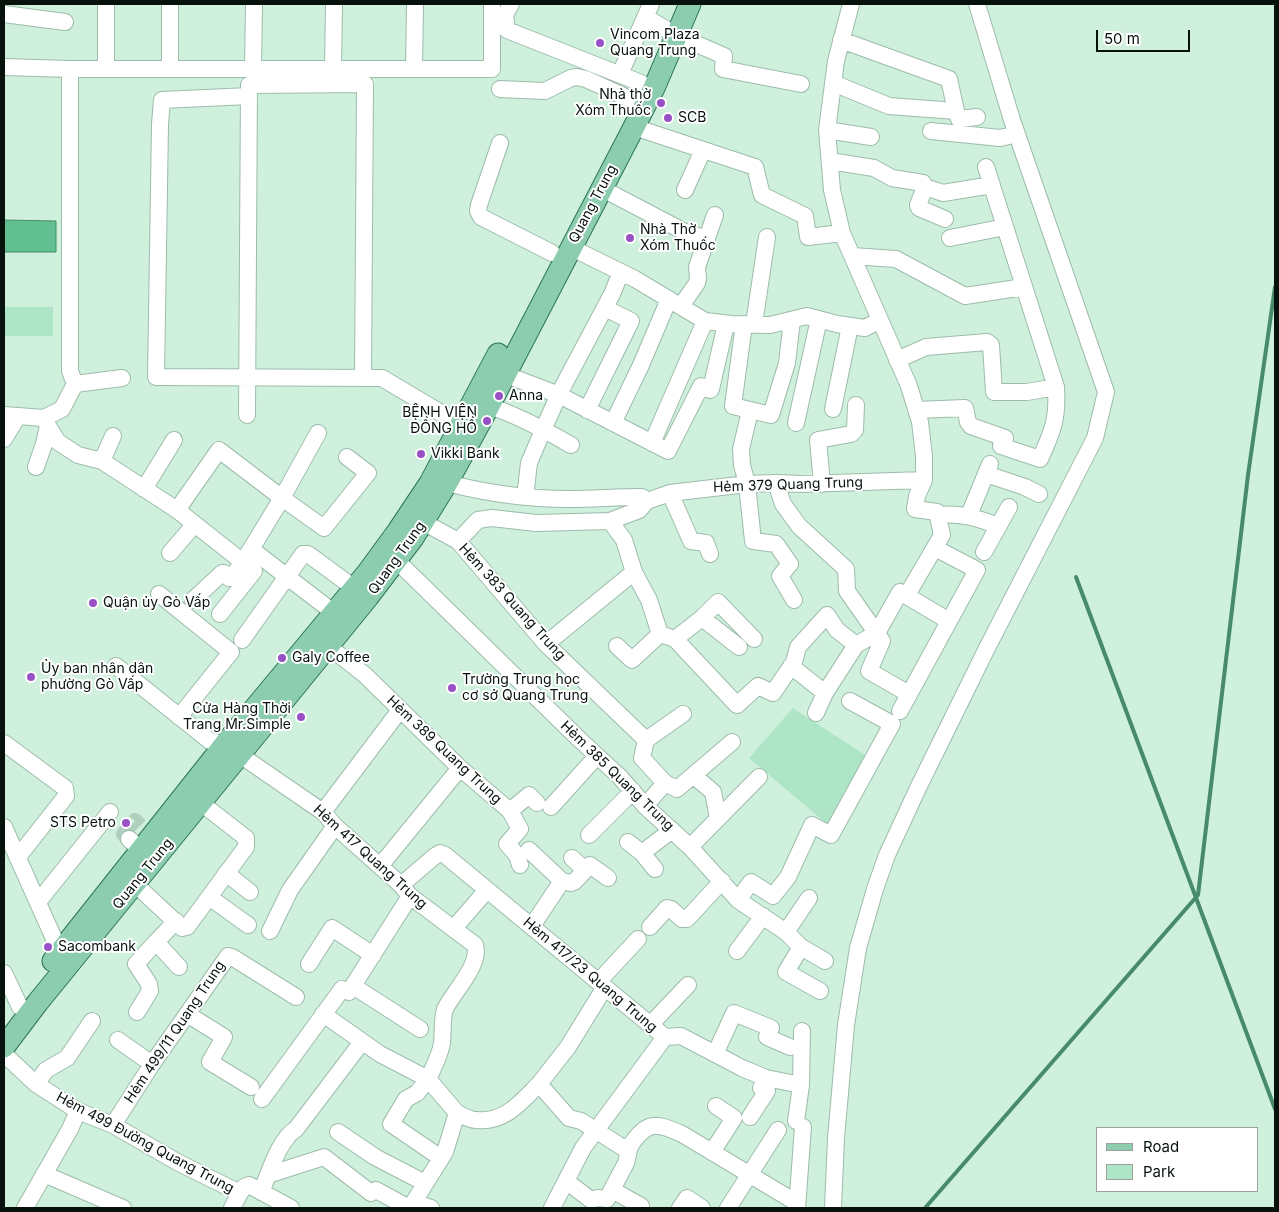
<!DOCTYPE html>
<meta charset="utf-8">
<style>
body{margin:0}
#map{position:relative;width:1279px;height:1212px;overflow:hidden;background:#cff0dd;font-family:Inter,sans-serif}
canvas{display:block}
.frame{position:absolute;inset:0;border:5px solid #07120d;pointer-events:none}
.legend{position:absolute;left:1096px;top:1127px;width:162px;height:65px;box-sizing:border-box;background:#fff;border:1px solid #9ca09e;margin:0;padding:6px 9px;list-style:none;font-size:15px;color:#07120d}
.legend li{display:flex;align-items:center;gap:10px;height:25px}
.legend b{width:25px;border:1px solid #9ca09e}
.scale{position:absolute;left:1096px;top:30px;width:94px;height:22px;box-sizing:border-box;border:2px solid #07120d;border-top:0;padding-left:6px;font-size:15px;line-height:18px;white-space:nowrap;color:#07120d;-webkit-text-stroke:4px #fff;paint-order:stroke}
</style>
<div id="map">
<canvas width="1279" height="1212"></canvas>
<div class="frame"></div>
<ul class="legend">
<li><b style="height:6px;background:#8cccaf"></b>Road</li>
<li><b style="height:14px;background:#ade5c6"></b>Park</li>
</ul>
<div class="scale">50 m</div>
</div>
<script>
const g = document.querySelector('canvas').getContext('2d');
g.lineJoin = 'round';
function paint(path, color) { g.fillStyle = color; g.fill(path, 'evenodd'); }
function stroke(path, color, width, dash) { g.strokeStyle = color; g.lineWidth = width; g.lineCap = dash ? 'butt' : 'round'; g.setLineDash(dash || []); g.stroke(path); }
function label(font, color, halo, rows, align = 'center') {
  g.font = font + ' Inter,sans-serif'; g.lineWidth = 4; g.setLineDash([]); g.textBaseline = 'middle'; g.strokeStyle = halo; g.fillStyle = color; for (const [text, x, y, turn = 0] of rows) {
    g.save(); g.translate(x, y); g.rotate((+turn || 0) * Math.PI / 180); g.textAlign = isNaN(turn) ? turn : align; if (halo) g.strokeText(text, 0, 0); g.fillText(text, 0, 0); g.restore();
  }
}
paint(new Path2D(`
 M4,307h49v29h-49z
 M793,708l78,51 -39,69 -83,-70z`), '#ade5c6');
const water = new Path2D(`
 M4,220l52,1v31h-52z`);
paint(water, '#62bf92');
stroke(water, '#478b6a', 1);
stroke(new Path2D(`
 M1076,577l199,532
 M925,1208l273,-313 50,-420 27,-188`), '#478b6a', 4);
stroke(new Path2D(`
 M129,839l-5,-5 11,-13 5,5`), '#b1cfbe', 16, [16, 8]);
const minor = new Path2D(`
 M511,4l-6,11 2,15 134,53
 M851,4l-15,57 -9,69 5,60 10,43 67,153 11,36 4,34v24l-7,16 -2,13 22,3 5,23 -35,60
 M4,14l61,8
 M645,17l31,18 48,21 -1,13 78,15
 M841,40l108,39 7,32
 M4,67l66,2h422v-65
 M70,69v302l5,13 47,-6
 M106,69v-65
 M170,69v-65
 M253,69l1,-65
 M333,69l1,-65
 M414,69l1,-65
 M620,74l31,-70
 M833,83l56,23 67,5 3,8 18,-2
 M500,89l45,2 26,-13 6,-1 9,2 46,21
 M249,96l-87,4 -2,24 -4,253 226,1 79,47
 M634,127l121,40 7,28 43,21 3,21 34,-4
 M827,130l44,7
 M931,131l69,7 17,-4
 M500,143l-21,62 -1,6 3,6 71,36
 M830,161l44,7 18,10 31,5 2,4 -7,18 1,3 26,11
 M925,187l18,6 49,-8
 M601,188l82,43 24,8
 M685,190l18,-40
 M950,238l55,-11
 M570,247l65,32 70,42 26,3 39,1 37,-9 30,8 28,4 15,-8
 M852,256l44,3 69,37 59,-9
 M681,306l16,-23 1,-5 -1,-11 18,-52
 M744,324l-11,82 38,9 16,-52 5,-43
 M754,324l13,-87
 M897,360l29,-13 61,-5 4,3 3,47h33l29,-5
 M504,374l55,21 109,56 33,-65 9,4 1,-1 15,-65
 M489,406c28,9 56,24 82,39
 M833,409l17,-83
 M587,410l44,-89 -26,-13
 M916,410l49,-2 3,14 3,4 34,12 -4,8 39,13c13,-28 18,-41 16,-72l-70,-220
 M750,411l-9,38 1,16 5,19 6,57 23,3 14,20 -10,12 14,24
 M4,415l40,3 4,8 10,16 20,13 24,6 75,49 77,61 -34,43
 M247,415l2,-330 116,-1 -2,294
 M44,418l18,-9 13,-25
 M613,423l28,-58 28,-66
 M796,423l23,-104
 M4,439l14,-23
 M652,443l53,-122
 M102,461l11,-25
 M36,467l8,-23 4,-18
 M986,474l39,13 14,7
 M447,483c39,10 80,16 122,16 24,0 48,-2 73,-2l5,4 23,-8 77,-9 29,-1 26,1 122,-4
 M776,483l7,21 16,22 47,43 1,22 35,50 -13,30 40,23
 M822,484l-4,-44 33,-6 4,-4 1,-25
 M144,489l30,-49
 M670,493l21,48 15,2 4,11
 M525,497l4,-34 14,-33 17,-38 52,-98 9,-22
 M177,510l42,-60 63,48 36,-65
 M938,515c24,-2 39,3 61,11
 M969,515l21,-51
 M610,521l14,19 10,32 15,28 11,34 15,5 62,66 21,-19 15,7 21,-31 4,-15 29,-32 10,15 19,15
 M423,522l35,19 88,103 100,96 -4,18 23,25 12,6 55,-47
 M458,541l20,-21 14,-2 44,5 74,-2 29,-11 8,-9
 M251,549l31,-51 42,30 44,-55 -21,-16
 M984,552l25,-45
 M170,553l24,-28
 M396,560l184,180 40,37 25,29 45,41 48,53 48,32 15,15 24,14
 M159,594l72,58 -52,65
 M193,600l29,-27h2l5,5h3l19,-29 82,63
 M702,618l37,29
 M675,639l27,-21 16,-16 36,37
 M242,640l61,-86h5l46,34
 M546,644l88,-72
 M328,646l37,29 95,93 50,43 10,18 -13,15 10,11 3,10
 M617,646l15,14 28,-26
 M116,666l94,75 15,3
 M791,666l34,27
 M900,711l77,-141 -42,-22
 M816,713l9,-20 31,-48 21,-12 23,-41 49,29
 M646,740l37,-26
 M4,743l61,45 1,8 -48,61
 M240,755l83,57 12,14 66,59 9,11 65,49c6,20 -21,46 -30,64 -3,8 -2,25 -3,34 -2,13 -9,25 -14,36l29,34 -12,39 -35,56
 M694,776l19,16 5,26
 M645,806l20,-23
 M551,807l46,-51
 M510,811l19,-16 8,8
 M323,812l77,-102
 M4,827l56,125
 M589,835l44,-44
 M129,839l12,11
 M628,842l14,11 13,16
 M690,847l69,-70
 M529,850l33,31 -30,45
 M642,853l30,-23
 M572,858l13,12
 M380,866l80,-98
 M226,873l24,19
 M562,881l9,2 3,-1 16,-17 18,13
 M135,884l47,44 5,-1 59,-80v-9l-45,-35
 M401,885l34,-29 5,-3 5,2 220,182 16,-1 61,32 24,10 35,7
 M209,897l39,28
 M738,900l13,-18 22,14 15,-19 24,-52 19,10 61,-111 -42,-23
 M38,902l72,-90
 M176,921l-20,21 23,25
 M650,927l17,-19 4,1 11,10h5l35,-38
 M454,928l33,-38
 M270,931l20,-41 45,-64
 M786,932l23,-34
 M801,947l-15,25 34,19
 M737,951l26,-35
 M309,964l23,-36 41,27
 M4,973l16,34
 M599,981l39,-42
 M353,986l67,43
 M137,1012l13,-21 -1,-7 -13,-20 20,-22
 M187,1014l37,23 -14,25 41,25
 M323,1014l57,40 48,25 -11,14 -11,6 -15,25 50,34
 M650,1025l38,-40
 M118,1040l34,24
 M4,1054l32,30 42,27 35,14 66,38 61,30 4,-6 5,-2 42,23
 M715,1054l19,-41 37,15 -4,9 23,10
 M36,1084l10,-14 21,-12 25,-37
 M539,1084l29,-37 37,-60
 M262,1099l80,-110 7,3 61,-96
 M457,1113c6,3 13,7 19,7 29,3 45,-18 63,-36l30,34 12,3 41,26 8,-1c17,-25 25,-24 52,-12l115,69
 M750,1117l17,-26 -6,-3 5,-10
 M796,1121l5,-36 1,-54
 M113,1125l39,-61 76,-108 4,1 64,40
 M338,1132l37,25 50,26
 M712,1152l22,-34 -18,-12
 M44,1174l79,34
 M268,1175l56,-18 47,36 5,-3 33,18
 M566,1181l25,19 6,-2 10,1 19,-36 4,-17
 M612,1190l29,16
 M261,1192c8,-18 18,-53 35,-63l66,-87
 M414,1202l17,6
 M25,1208l45,-79 8,-18
 M232,1208l8,-15
 M552,1208l31,-60 82,-111
 M680,1208l7,-10 15,10
 M728,1208l50,-78
 M797,1208l6,-81
 M833,1208l3,-70 10,-113 12,-77 17,-59 12,-34 32,-69 68,-138 108,-210 11,-46 -94,-272 -35,-116`);
const major = new Path2D(`
 M53,961l172,-217 143,-172 30,-41 32,-48 68,-129
 M4,1047l34,-45 330,-405 45,-59 34,-55 42,-77 145,-279 20,-39 36,-84`);
stroke(minor, '#9dbcaa', 18);
stroke(major, '#2b7554', 23);
stroke(minor, '#fff', 16);
stroke(major, '#8cccaf', 21);
for (const [x, y, r, color] of [
 [600,43,5,"#9851c4"],
 [661,103,5,"#9851c4"],
 [668,118,5,"#9851c4"],
 [630,238,5,"#9851c4"],
 [499,396,5,"#9851c4"],
 [487,421,5,"#9851c4"],
 [421,454,5,"#9851c4"],
 [93,603,5,"#9851c4"],
 [282,658,5,"#9851c4"],
 [31,677,5,"#9851c4"],
 [452,688,5,"#9851c4"],
 [301,717,5,"#9851c4"],
 [126,823,5,"#9851c4"],
 [48,947,5,"#9851c4"]
]) { const dot = new Path2D(); dot.arc(x, y, r, 0, 2 * Math.PI); g.fillStyle = color; g.fill(dot); stroke(dot, '#fff', 2); }
label('14px', '#07120d', '#fff', [
 ["Vincom Plaza",610,35],
 ["Quang Trung",610,51],
 ["Nhà thờ",651,95,"right"],
 ["Xóm Thuốc",651,111,"right"],
 ["SCB",678,118],
 ["Nhà Thờ",640,230],
 ["Xóm Thuốc",640,246],
 ["Anna",509,396],
 ["BỆNH VIỆN",477,413,"right"],
 ["ĐỒNG HỒ",477,429,"right"],
 ["Vikki Bank",431,454],
 ["Quận ủy Gò Vấp",103,603],
 ["Galy Coffee",292,658],
 ["Ủy ban nhân dân",41,669],
 ["phường Gò Vấp",41,685],
 ["Trường Trung học",462,680],
 ["cơ sở Quang Trung",462,696],
 ["Cửa Hàng Thời",291,709,"right"],
 ["Trang Mr.Simple",291,725,"right"],
 ["STS Petro",116,823,"right"],
 ["Sacombank",58,947]
], 'left');
label('14px', '#07120d', '#fff', [
 ["Quang Trung",593,204,-62],
 ["Hẻm 379 Quang Trung",788,485,-2],
 ["Quang Trung",397,558,-54],
 ["Hẻm 383 Quang Trung",512,602,48],
 ["Hẻm 389 Quang Trung",444,750,43],
 ["Hẻm 385 Quang Trung",617,776,44],
 ["Hẻm 417 Quang Trung",370,857,42],
 ["Quang Trung",143,874,-51],
 ["Hẻm 417/23 Quang Trung",590,975,40],
 ["Hẻm 499/11 Quang Trung",175,1032,-56],
 ["Hẻm 499 Đường Quang Trung",145,1143,28]
]);
</script>
